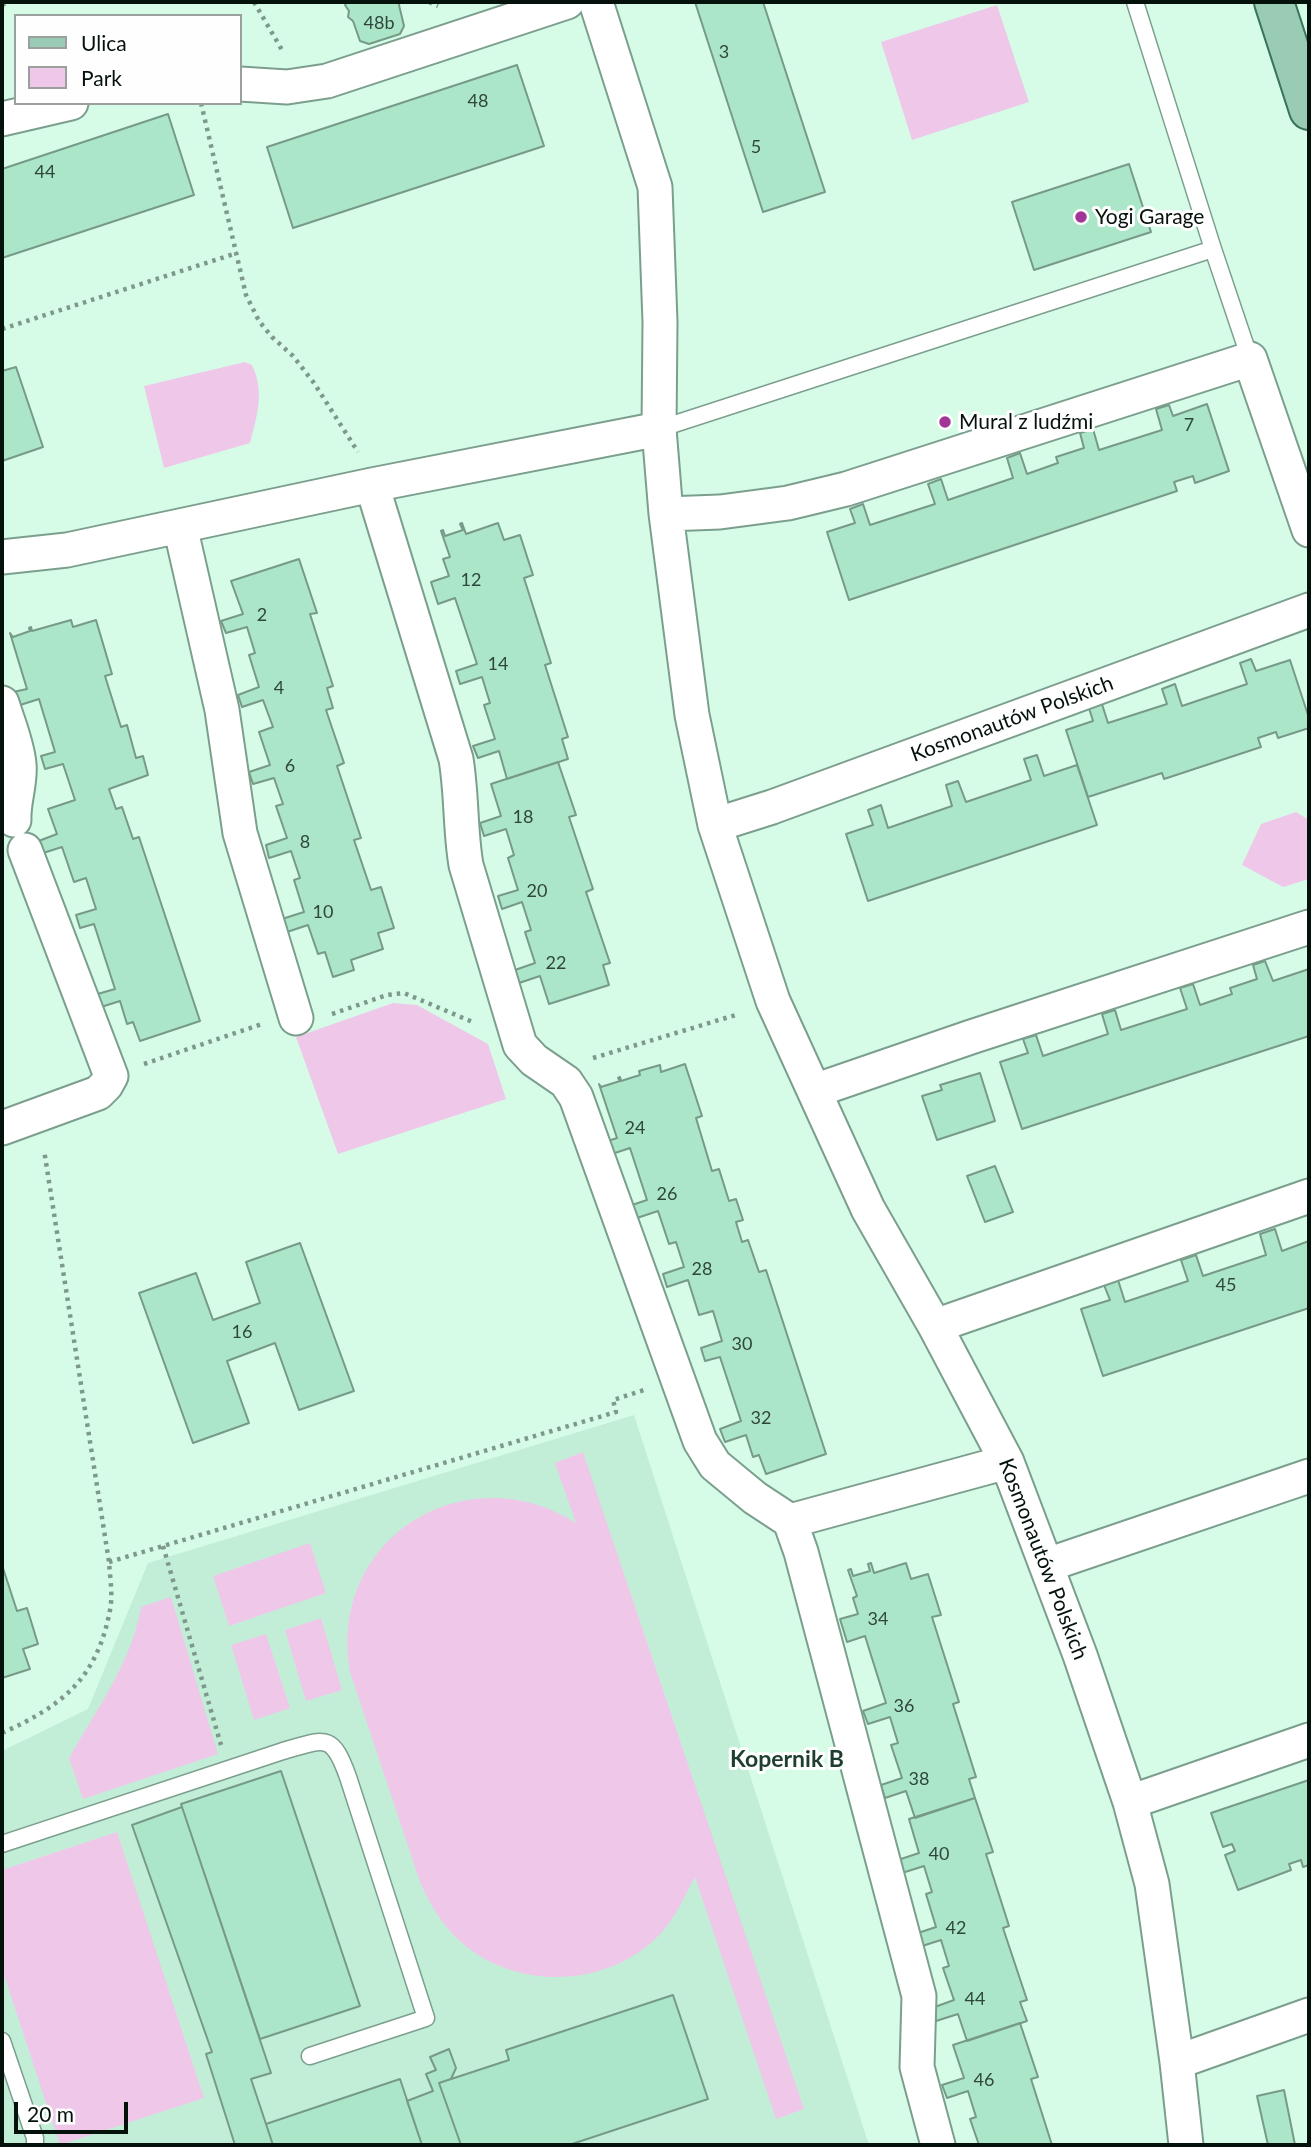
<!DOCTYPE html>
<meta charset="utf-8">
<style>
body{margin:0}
#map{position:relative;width:1311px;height:2147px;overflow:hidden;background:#d6fce8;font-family:Lato,sans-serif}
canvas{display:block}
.frame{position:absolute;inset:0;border:4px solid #05120c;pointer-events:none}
.legend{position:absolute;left:14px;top:14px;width:228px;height:91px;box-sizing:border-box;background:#fefefe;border:2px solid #9aa09d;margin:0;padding:9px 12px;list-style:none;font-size:21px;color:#05120c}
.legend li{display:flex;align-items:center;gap:14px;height:35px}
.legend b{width:35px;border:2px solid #9aa09d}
.scale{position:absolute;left:14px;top:2102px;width:114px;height:32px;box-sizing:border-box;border:4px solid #05120c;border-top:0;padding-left:9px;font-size:21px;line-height:24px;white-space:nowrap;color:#05120c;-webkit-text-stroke:5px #fefefe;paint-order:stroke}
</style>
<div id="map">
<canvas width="1311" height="2147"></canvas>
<div class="frame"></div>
<ul class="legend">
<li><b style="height:9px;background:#9acbb5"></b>Ulica</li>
<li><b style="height:19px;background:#efc8e9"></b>Park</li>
</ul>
<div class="scale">20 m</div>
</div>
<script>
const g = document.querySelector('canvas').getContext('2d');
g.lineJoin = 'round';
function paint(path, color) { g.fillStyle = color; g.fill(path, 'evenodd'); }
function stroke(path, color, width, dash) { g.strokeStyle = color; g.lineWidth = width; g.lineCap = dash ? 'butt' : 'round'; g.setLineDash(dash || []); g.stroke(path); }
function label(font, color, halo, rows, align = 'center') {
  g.font = font + ' Lato,sans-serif'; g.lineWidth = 6; g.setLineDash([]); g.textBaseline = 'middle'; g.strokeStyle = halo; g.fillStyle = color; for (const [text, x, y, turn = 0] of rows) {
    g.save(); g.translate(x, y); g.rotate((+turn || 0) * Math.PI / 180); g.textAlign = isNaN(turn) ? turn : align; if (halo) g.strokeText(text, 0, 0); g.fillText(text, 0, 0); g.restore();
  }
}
paint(new Path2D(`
 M634,1415l235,730h-867v-394l86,-42 60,-146z`), '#c2eed8');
paint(new Path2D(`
 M997,5l32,97 -117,38 -31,-98z
 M245,362l7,3c13,27 5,51 -2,78l-86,25 -20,-82z
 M1296,812l13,8v59l-26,8 -41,-22 19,-41z
 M393,1003l24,2 71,39 18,55 -168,55 -42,-117z
 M583,1452l221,657 -28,10 -81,-242c-10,18 -18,38 -33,55 -49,54 -138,60 -195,15 -22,-17 -36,-40 -47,-65l-70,-210c-2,-14 -4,-28 -2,-43 11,-113 135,-166 228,-106l-21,-60z
 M310,1543l16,50 -97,33 -16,-50z
 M171,1597l47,157 -135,45 -14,-41c27,-48 63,-96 72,-151z
 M321,1618l21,72 -36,11 -21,-71z
 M266,1634l24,74 -36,12 -23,-75z
 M117,1832l87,266 -144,47 -58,-176v-99z`), '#efc8e9');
const building = new Path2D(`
 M347,2h53l-1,3 5,21 -4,8 -31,10 -9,-3 -7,-20 -5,-4 1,-6 -4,-6z
 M695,2h68l62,190 -62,20z
 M517,65l27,81 -251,82 -26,-81z
 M168,114l26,81 -192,63v-89z
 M1129,164l22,68 -117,38 -22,-68z
 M16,367l27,80 -41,14v-90z
 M1207,404l22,67 -34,12 -2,-7 -19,6 3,9 -328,109 -22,-68 28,-9 -5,-14 13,-5 7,21 65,-21 -7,-20 13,-5 7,21 65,-22 -6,-20 13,-5 7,21 31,-11 -2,-6 28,-9 -4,-15 13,-4 6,21 63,-20 -6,-21 13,-4 4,11z
 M462,523l4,11 32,-11 6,17 16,-5 13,40 -9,3 27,85 -6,2 23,72 -6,2 6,20 -61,20 -8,-28 -21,7 -5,-12 22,-7 -11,-34 6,-2 -8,-26 -22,7 -4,-13 21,-7 -22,-66 -17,6 -7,-22 18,-6 -6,-17 7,-2 -9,-26 2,-1 2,6 18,-6 -3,-6z
 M299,559l18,54 -7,1 23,72 -6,2 6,20 -7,2 18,53 -7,3 24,72 -7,2 17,50 10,-3 13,41 -16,5 5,16 -32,11 3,10 -21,7 -8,-25 -7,2 -10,-29 -21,7 -5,-13 22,-7 -10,-32 6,-2 -9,-27 -22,7 -3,-13 21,-7 -11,-32 7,-2 -9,-26 -21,6 -4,-12 21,-7 -11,-33 14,-5 -10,-27 -21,7 -4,-12 21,-8 -10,-32 6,-2 -8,-26 -21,6 -5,-12 22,-7 -12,-33z
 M71,620l2,7 23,-7 16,54 -7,2 16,51 6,-2 9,33 7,-2 5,19 -39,14 7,20 6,-2 11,32 6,-2 61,184 -60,20 -7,-19 -6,2 -7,-23 -22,7 -4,-13 21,-6 -21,-65 -14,4 -4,-13 20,-6 -10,-31 -12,4 -12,-35 -22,7 -4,-12 21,-8 -9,-25 27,-9 -12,-36 -18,5 -4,-13 14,-4 -16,-53 -22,7 -4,-14 14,-3 -17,-56 3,4 17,-6 -1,-3 2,-1 1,4z
 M1251,659l5,12 34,-11 19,58v10l-31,10 -2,-6 -18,6 3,9 -97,32 -2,-6 -74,24 -22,-67 27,-9 -5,-16 13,-4 7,22 59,-19 -5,-15 13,-5 7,22 65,-22 -7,-21z
 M1037,755l7,21 33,-11 20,60 -229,76 -22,-67 27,-9 -5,-15 13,-5 7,23 64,-22 -6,-21 12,-4 8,21 65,-22 -7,-21z
 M558,762l18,53 -7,2 24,72 -7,3 24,71 -7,2 6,20 -60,19 -9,-28 -21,7 -4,-13 20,-7 -10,-31 6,-2 -9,-28 -20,7 -4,-13 20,-6 -10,-32 6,-3 -8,-26 -22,7 -4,-13 21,-7 -10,-32z
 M1265,961l8,20 36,-12v67l-287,93 -22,-67 28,-9 -5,-14 13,-4 7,21 65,-22 -6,-20 13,-4 6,20 66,-21 -7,-21 13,-4 7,21 32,-11 -2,-6 27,-9 -4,-14z
 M685,1064l17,52 -6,2 16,53 7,-2 10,32 7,-2 7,21 -7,2 6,20 6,-2 11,32 7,-2 60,184 -60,20 -7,-19 -6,2 -7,-22 -21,7 -5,-13 21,-8 -21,-64 -15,4 -4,-13 21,-7 -9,-30 -14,4 -11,-35 -21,7 -4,-13 21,-7 -8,-25 -7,2 -11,-33 -21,7 -5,-13 15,-5 -17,-52 -21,7 -4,-13 12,-4 -18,-54 2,3 19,-6 -2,-3 2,-1 1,4 19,-6 -1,-4 21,-6 1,7z
 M980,1073l15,48 -58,19 -15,-44 20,-6 -2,-5z
 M995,1166l18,46 -28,10 -18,-46z
 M1275,1229l7,22 27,-10v67l-206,68 -22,-67 29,-9 -6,-15 14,-5 7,22 63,-21 -7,-21 15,-5 7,21 63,-21 -6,-21z
 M300,1243l54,148 -55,19 -24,-67 -48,18 22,62 -56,20 -54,-150 57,-20 17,47 47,-17 -14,-41z
 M871,1563l3,10 32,-10 5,16 17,-5 13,41 -9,2 27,85 -6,2 23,73 -7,2 6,19 -60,20 -9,-27 -21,7 -4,-13 21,-7 -11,-33 7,-2 -8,-26 -22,7 -5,-13 23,-8 -21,-67 -18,6 -7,-23 18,-5 -5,-16 4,-2 -9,-26 3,-1 2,7 17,-5 -2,-7z
 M2,1565l15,46 10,-3 11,36 -15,5 7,20 -28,9z
 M281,1771l79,235 -100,33 -79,-235z
 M1309,1780v85l-6,2 -2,-7 -12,4 2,6 -53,20 -13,-35 10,-4 -3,-7 -9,3 -12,-34z
 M975,1798l18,54 -7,2 23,72 -6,2 24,72 -7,2 7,19 -60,20 -9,-27 -22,7 -4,-13 22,-8 -11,-32 6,-2 -8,-26 -22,7 -4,-13 21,-7 -10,-33 6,-2 -8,-26 -22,7 -4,-13 21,-7 -10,-34z
 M182,1807l89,266 -20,6 22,66h-38l-29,-91 6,-2 -80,-227z
 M673,1995l35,104 -139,46h-108l-22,-62 70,-23 -3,-10z
 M1020,2023l18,54 -7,2 21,66h-73l-9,-26 6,-2 -8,-26 -21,7 -5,-13 22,-7 -11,-33z
 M449,2049l7,19 -5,11 -12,4 22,62h-39l-15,-44 26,-10 -7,-17 10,-4 -6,-13z
 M400,2079l22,66h-149l-7,-21z
 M1284,2090l11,55h-27l-11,-49z`);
paint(building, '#ace6c9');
stroke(building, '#779a88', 2);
const lane = new Path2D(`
 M1135,2l78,247 37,110
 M659,429l554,-180
 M2,1844l281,-93c42,-12 49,-19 65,26l78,241 -116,38
 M2,2041l33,97v7`);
const street = new Path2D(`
 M596,2l59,185 5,135 -1,107 7,85 26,201 23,110 58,176 95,208 67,117 72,136 73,193 50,147 22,82 25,178 9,83
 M240,84l47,3 40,-6 240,-79
 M2,119l69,-16
 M372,485l84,274c6,36 4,71 10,106l54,180 14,15 32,22 10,15 124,344 15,24 40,33 35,23 11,31 118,444 -2,71 21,78
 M666,514l54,-2 68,-9 58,-14 404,-130 59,171
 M180,526l42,184 18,123 56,185
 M2,557l65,-7 305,-65 287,-56
 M2,703c6,20 15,40 17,61 2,19 -6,37 -5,56
 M715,825l57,-18 537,-197
 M814,1091l157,-54 338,-110
 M2,1128l96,-35 8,-8 5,-9 -86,-226
 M935,1326l374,-130
 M790,1521l217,-59
 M1047,1565l262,-89
 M1130,1802l179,-62
 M1177,2062l132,-47`);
const primary = new Path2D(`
 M1274,2l35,108`);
stroke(lane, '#7c9f8d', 19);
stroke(street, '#7c9f8d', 37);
stroke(primary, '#3a745a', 42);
stroke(new Path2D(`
 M254,2l28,48
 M429,2l9,4
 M2,5l7,-3
 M201,103l45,192 13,26 13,16 21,19 21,27 44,69
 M2,329l235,-76
 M332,1014l55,-19 17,-2 71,30
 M593,1058l146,-44
 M144,1064l118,-40
 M163,1546l58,199
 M109,1562l507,-150 -3,-12 31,-10
 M2,1733c60,-27 95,-54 108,-123 3,-15 0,-33 -1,-48l-65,-412`), '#7e998b', 4.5, [3.5, 5]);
stroke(lane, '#fff', 16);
stroke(street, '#fff', 33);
stroke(primary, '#9acbb5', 38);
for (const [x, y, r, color] of [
 [1081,217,7,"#a13698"],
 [945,422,7,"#a13698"]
]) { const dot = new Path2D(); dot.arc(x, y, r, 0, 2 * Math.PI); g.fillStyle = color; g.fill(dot); stroke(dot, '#fefefe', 2.5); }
label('18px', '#2f473b', null, [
 ["48b",379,23],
 ["3",724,52],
 ["48",478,101],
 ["5",756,147],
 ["44",45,172],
 ["7",1189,425],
 ["12",471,580],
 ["2",262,615],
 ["14",498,664],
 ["4",279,688],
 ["6",290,766],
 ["18",523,817],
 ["8",305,842],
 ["20",537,891],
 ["10",323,912],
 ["22",556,963],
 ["24",635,1128],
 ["26",667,1194],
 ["28",702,1269],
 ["45",1226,1285],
 ["16",242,1332],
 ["30",742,1344],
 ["32",761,1418],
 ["34",878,1619],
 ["36",904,1706],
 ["38",919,1779],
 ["40",939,1854],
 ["42",956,1928],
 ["44",975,1999],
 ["46",984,2080]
]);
label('21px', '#05120c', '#fefefe', [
 ["Yogi Garage",1095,217],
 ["Mural z ludźmi",959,422]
], 'left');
label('21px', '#05120c', '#fefefe', [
 ["Kosmonautów Polskich",1012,719,-20],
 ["Kosmonautów Polskich",1043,1559,69]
]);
label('bold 23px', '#1e3e2f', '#fefefe', [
 ["Kopernik B",787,1760]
]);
</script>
